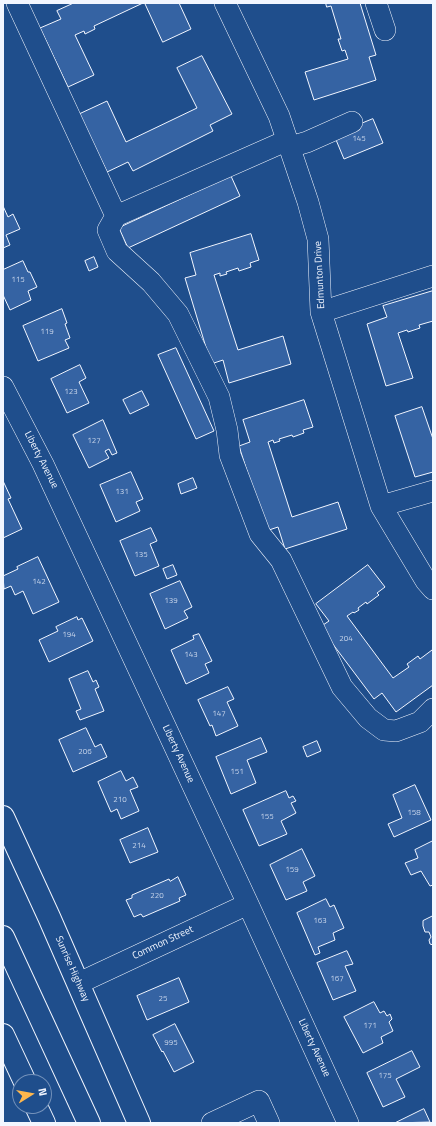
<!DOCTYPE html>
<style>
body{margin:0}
#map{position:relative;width:436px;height:1126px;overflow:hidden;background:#1f4e8c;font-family:"Titillium Web",sans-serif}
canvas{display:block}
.frame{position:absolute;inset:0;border:4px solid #f2f6ff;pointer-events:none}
.north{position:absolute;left:12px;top:1074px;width:40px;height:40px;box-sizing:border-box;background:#1f4e8c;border:1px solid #7391ba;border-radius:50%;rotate:79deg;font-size:11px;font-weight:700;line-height:16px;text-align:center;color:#f2f6ff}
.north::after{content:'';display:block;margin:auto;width:14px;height:18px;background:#ffb74d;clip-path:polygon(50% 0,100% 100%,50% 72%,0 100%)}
</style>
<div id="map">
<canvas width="436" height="1126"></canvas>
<div class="frame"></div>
<div class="north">N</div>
</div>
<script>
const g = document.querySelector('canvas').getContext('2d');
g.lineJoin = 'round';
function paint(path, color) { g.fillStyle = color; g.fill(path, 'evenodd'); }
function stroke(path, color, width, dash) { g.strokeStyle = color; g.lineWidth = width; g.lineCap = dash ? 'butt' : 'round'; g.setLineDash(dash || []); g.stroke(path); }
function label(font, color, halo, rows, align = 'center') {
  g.font = font + ' "Titillium Web",sans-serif'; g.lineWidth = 3; g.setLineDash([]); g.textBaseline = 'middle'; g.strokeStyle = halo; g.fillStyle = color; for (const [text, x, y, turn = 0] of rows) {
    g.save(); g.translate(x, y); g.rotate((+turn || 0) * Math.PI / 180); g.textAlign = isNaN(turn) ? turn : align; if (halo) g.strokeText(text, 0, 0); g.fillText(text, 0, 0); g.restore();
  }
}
const building = new Path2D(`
 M74,3h69l-49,23 1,3 -10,5 -1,-3 -9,4 19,40 -26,12 -28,-59 21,-9 -4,-8z
 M145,3h34l12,26 -28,13z
 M326,3h34l16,52 -7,2 7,23 -62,20 -9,-28 43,-13 -3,-9 -3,1 -4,-12h3l-10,-33 -4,1z
 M202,56l30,58 -22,11 3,6 -80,40 -5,-9 -21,10 -28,-58 28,-13 19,41 71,-34 -20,-40z
 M373,119l10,24 -39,16 -10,-24z
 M231,176l9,20 -112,52 -9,-20z
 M3,206l5,11 5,-3 7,15 -14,6 4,10 -7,3z
 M251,234l8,26 -9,3 1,4 -12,4 -1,-3 -12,4 1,2 -7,2v-3l-6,2 24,75 45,-14 8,28 -62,19 -6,-23 -12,4 -26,-86 11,-3 -6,-22z
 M94,257l4,10 -9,4 -4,-10z
 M23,261l5,11h2l7,15 -9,4 3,9 -21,10 -7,-15v-25z
 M433,291v30l-14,4 1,3 -12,4 -1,-2 -9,3 15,45 -27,8 -19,-62 20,-7 -4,-11z
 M62,309l5,14 -2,1 5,14 -5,2 4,8 -31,13 -15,-35z
 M176,348l38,83 -18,8 -38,-84z
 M80,365l6,13 -7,4 10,21 -22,10 -16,-34z
 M142,391l7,14 -19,9 -7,-14z
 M304,400l9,27 -10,3 1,3 -11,4 -1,-2 -13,4 1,2 -6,2 -1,-3 -5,2 24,75 46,-15 9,27 -62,20 -7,-22 -12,4 -27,-85 11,-4 -7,-22z
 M422,407l11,32v33l-18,5 -20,-61z
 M103,420l14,33 -5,2 -3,-6 -4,2 4,7 -20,10 -16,-33z
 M131,472l12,27 -7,3 4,9 -24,11 -16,-37z
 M193,478l4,10 -16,6 -3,-10z
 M4,483l7,15 -3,1 14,30 -19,9v-54z
 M151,528l6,13 -7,3 9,22 -24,10 -15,-35z
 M38,557l21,45 -26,12 -10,-23 -8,4 -4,-9 -7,3 -1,-13 15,-7 -1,-2z
 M173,565l4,10 -10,4 -4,-10z
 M368,565l17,22 -8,6 2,2 -12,9 -1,-2 -8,6 1,2 -5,3 -1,-1 -6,4 46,62 16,-11 -2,-3 11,-8 2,3 12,-9 1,2v33l-37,27 -14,-19 -8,6 -54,-72 9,-6 -13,-17z
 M180,581l12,26 -8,4 4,7 -23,11 -15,-35z
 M77,617l1,3 4,-2 11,23 -44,21 -10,-22 19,-9 -2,-4z
 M199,634l13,27 -7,3 4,9 -23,11 -15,-34 23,-11 -1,-3z
 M88,671l5,11 3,-2 3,7 -4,2 9,22 -24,9 -4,-9 5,-2 -12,-30z
 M228,687l6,12 -7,3 11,24 -22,10 -4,-11 -2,1 -12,-26z
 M86,728l9,19 6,-3 6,13 -34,15 -14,-32z
 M261,738l6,14 -20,8 9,23 -25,11 -15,-37z
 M317,741l4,10 -14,6 -4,-10z
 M121,771l5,10 7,-4 5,10 -8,3 9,21 -18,8 -4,-10 -6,3 -13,-30z
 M415,785l16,35 -37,17 -6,-13 14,-6 -9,-23z
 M286,791l3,7 4,-2 3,5 -5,2 5,10 -15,8 6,13 -28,12 -16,-36z
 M148,828l10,24 -28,11 -10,-23z
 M433,841v44l-3,1 -9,-15 -10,4 -6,-12 13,-5 -3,-8z
 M302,849l13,27 -12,6 4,9 -21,9 -16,-35z
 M178,877l8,18 -7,3 1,3 -37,16 -2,-3 -7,3 -8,-17 6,-2v-3l37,-16 1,2z
 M326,899l4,8 4,-2 10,23 -11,5 2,7 -17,7 2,6 -5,2 -18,-42z
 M433,916v29l-3,-1 -1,-4 2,-3 -2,-5h-4l-2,-6v-5z
 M347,951l6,13 -8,2 11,25 -23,9 -16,-37z
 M179,978l10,24 -42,18 -10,-24z
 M374,1002l6,11 4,-2 3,5 3,-2 2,5 -3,3 4,9 -12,6 2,6 -20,10 -19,-36z
 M175,1024l19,38 -20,10 -11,-21 -1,1 -9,-17z
 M412,1051l8,16 -24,12 9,18 -22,10 -16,-34z
 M424,1109l6,13 -35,1z`);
paint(building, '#3563a3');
stroke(building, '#f2f6ff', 1);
const minor = new Path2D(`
 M17,3l99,213 172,-76
 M225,3l54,113 29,86 10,37 3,73 60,194 45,75 7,8
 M376,3l9,27
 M290,147l17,-5 45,-20
 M116,216l-8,14 9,21 34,31 27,32 41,83 8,33 3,25 30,79 21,26 61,127 26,31 16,12 12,1 24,-9 13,-13
 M321,312l112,-36
 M3,387l40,77 205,440 100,219
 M381,506l52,-15
 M79,983l169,-79
 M212,1123l47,-22 10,22`);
const major = new Path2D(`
 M3,817l46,100 90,206`);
const highway = new Path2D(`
 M3,937l86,186
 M3,1035l22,47
 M36,1106l8,17`);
stroke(minor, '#f2f6ff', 22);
stroke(major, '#f2f6ff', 24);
stroke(highway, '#f2f6ff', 24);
stroke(minor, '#1f4e8c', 21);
stroke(major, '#1f4e8c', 22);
stroke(highway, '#1f4e8c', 22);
label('8px', '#c3d1e8', null, [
 ["145",359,139],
 ["115",18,280],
 ["119",47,332],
 ["123",71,392],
 ["127",94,441],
 ["131",122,492],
 ["135",141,555],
 ["142",39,582],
 ["139",171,601],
 ["194",69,635],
 ["204",346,639],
 ["143",191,655],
 ["147",219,714],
 ["206",85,752],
 ["151",237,772],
 ["210",120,800],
 ["158",414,813],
 ["155",267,817],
 ["214",139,846],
 ["159",292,870],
 ["220",157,896],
 ["163",320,921],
 ["167",337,979],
 ["25",163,999],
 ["171",370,1026],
 ["995",171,1043],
 ["175",385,1076]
]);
label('10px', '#f2f6ff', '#1f4e8c', [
 ["Edmunton Drive",320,275,-93],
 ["Liberty Avenue",41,460,63],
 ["Liberty Avenue",178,754,65],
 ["Common Street",163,943,-25],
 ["Sunrise Highway",72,969,66],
 ["Liberty Avenue",314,1048,65]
]);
</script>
